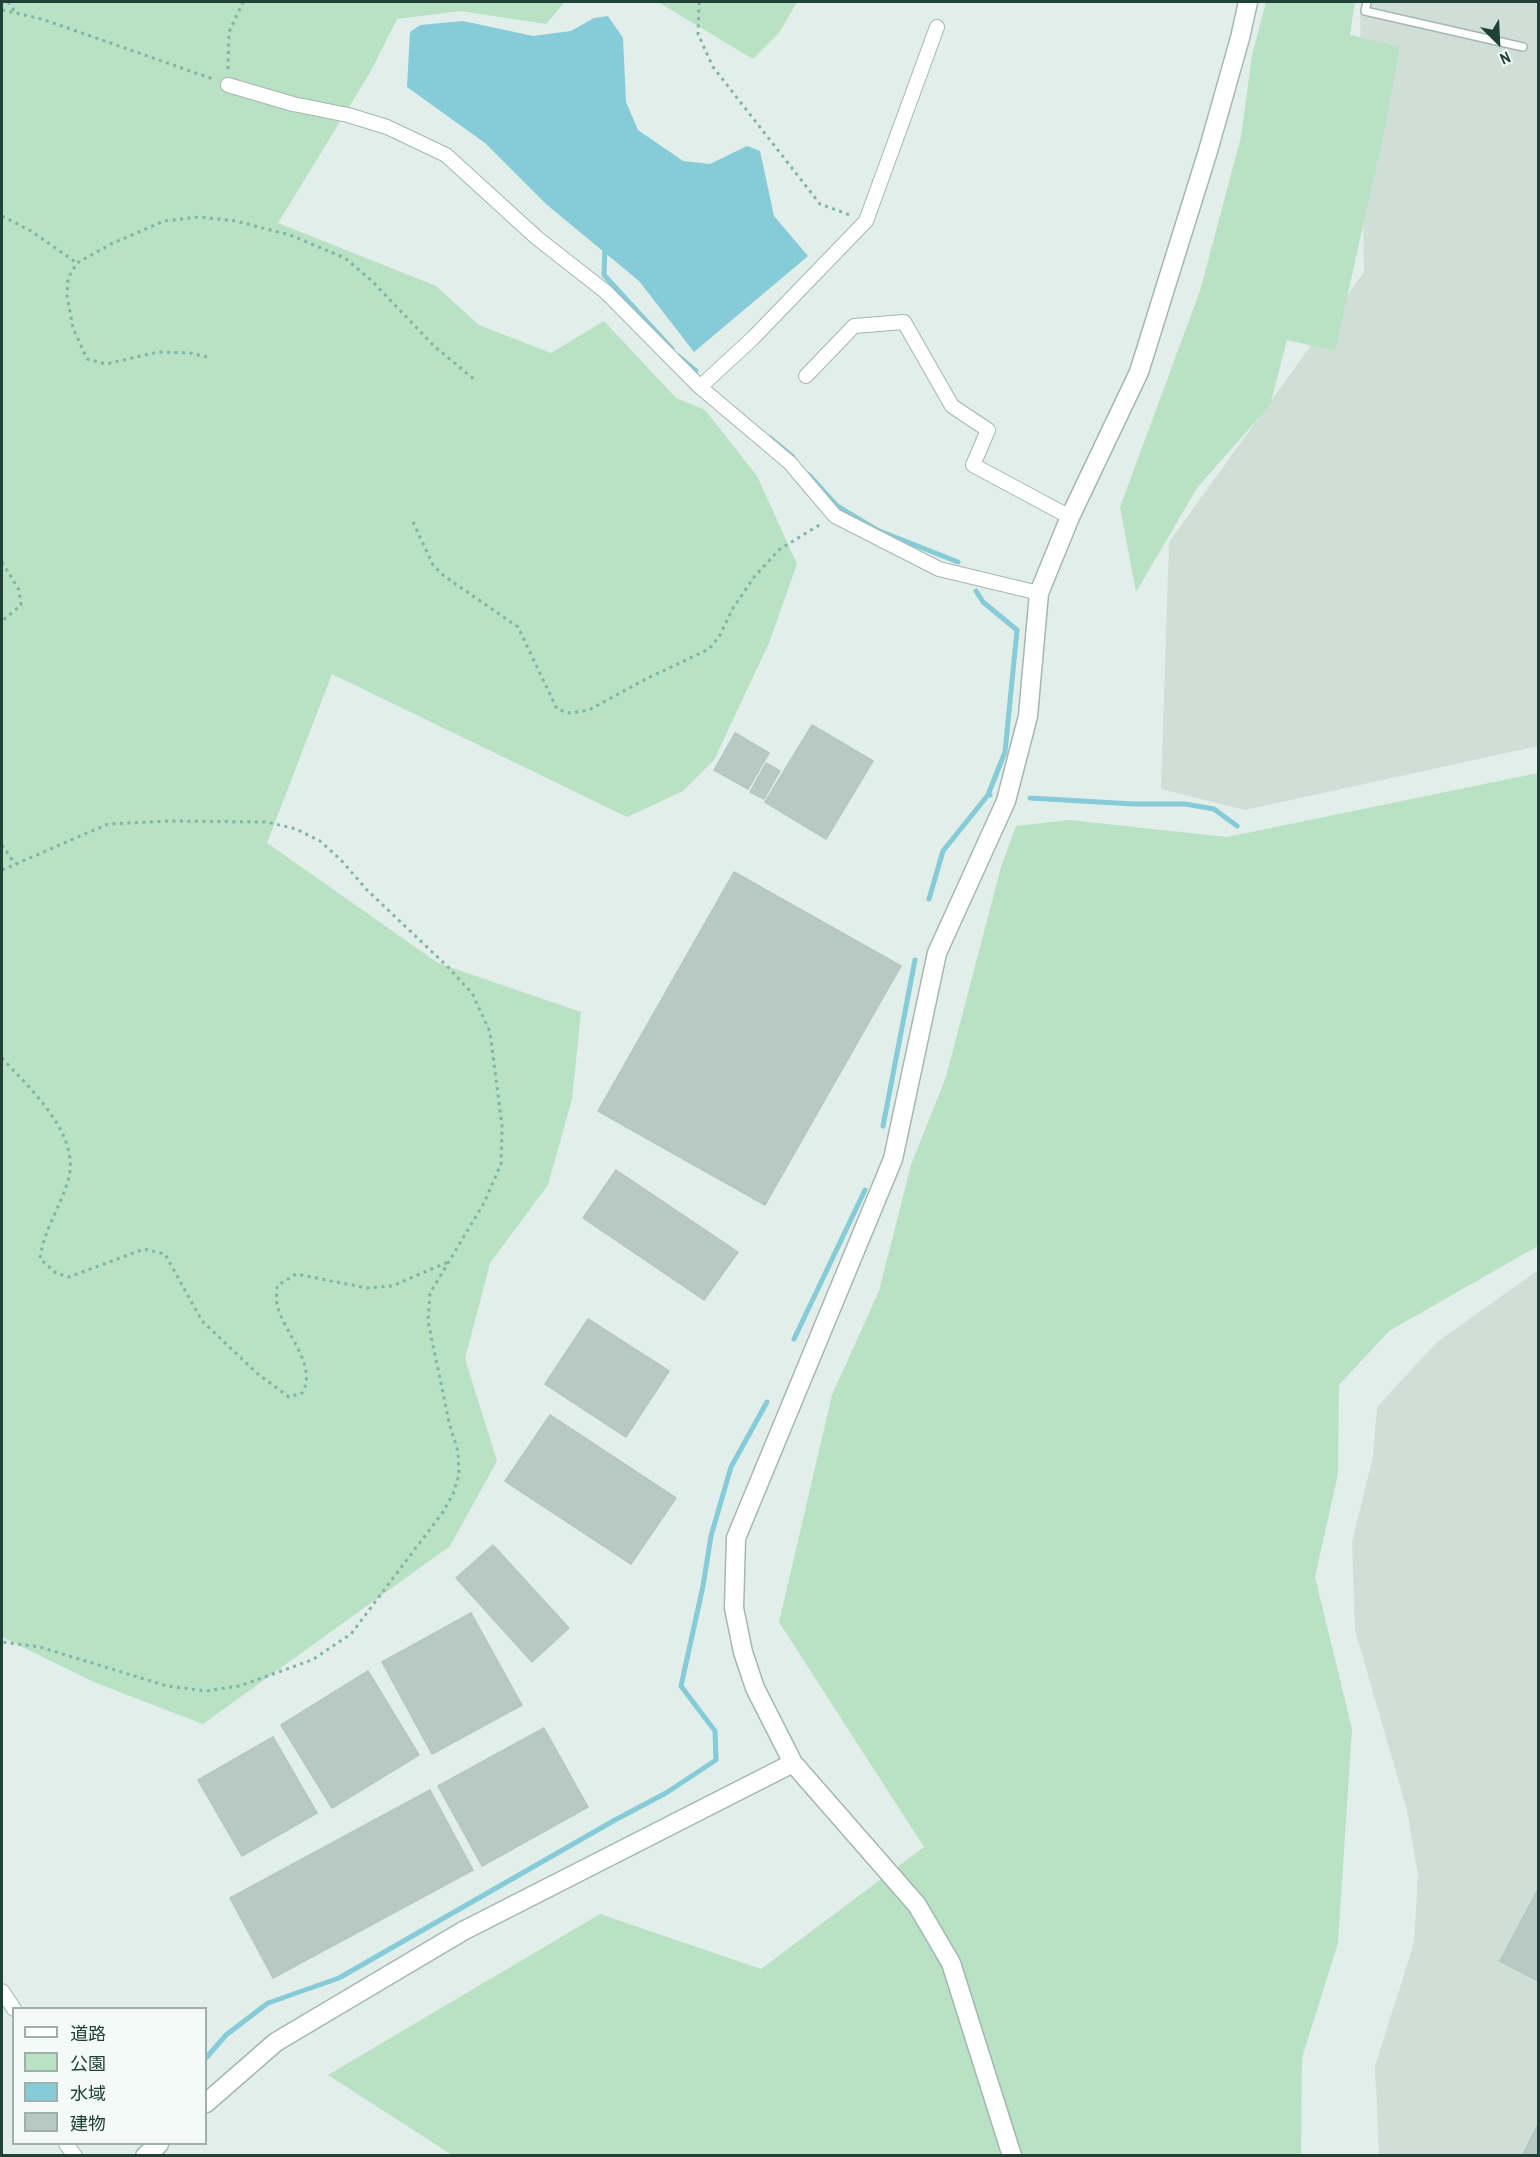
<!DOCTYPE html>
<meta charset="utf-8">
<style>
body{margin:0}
#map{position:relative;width:1540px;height:2157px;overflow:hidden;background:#e2eee9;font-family:"Archivo Narrow","Noto Sans JP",sans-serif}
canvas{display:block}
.frame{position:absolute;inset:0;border:3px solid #204138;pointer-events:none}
.legend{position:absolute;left:12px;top:2007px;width:195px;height:138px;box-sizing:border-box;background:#f3faf7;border:2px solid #9fb0ab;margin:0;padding:8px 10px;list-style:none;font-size:18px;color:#204138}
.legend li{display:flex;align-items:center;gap:12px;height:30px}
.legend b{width:30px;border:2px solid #9fb0ab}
.north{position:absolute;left:1468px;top:12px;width:60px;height:60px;-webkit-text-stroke:4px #f3faf7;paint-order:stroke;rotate:156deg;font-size:16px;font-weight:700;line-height:24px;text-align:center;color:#204138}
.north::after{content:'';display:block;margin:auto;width:21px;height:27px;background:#204138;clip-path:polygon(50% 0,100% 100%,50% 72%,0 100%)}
</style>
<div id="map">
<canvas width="1540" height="2157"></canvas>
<div class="frame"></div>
<ul class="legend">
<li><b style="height:8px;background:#fff"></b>道路</li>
<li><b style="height:16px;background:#b9e1c4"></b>公園</li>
<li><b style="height:16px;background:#85cbd8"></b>水域</li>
<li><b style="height:16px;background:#b7c9c2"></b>建物</li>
</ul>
<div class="north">N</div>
</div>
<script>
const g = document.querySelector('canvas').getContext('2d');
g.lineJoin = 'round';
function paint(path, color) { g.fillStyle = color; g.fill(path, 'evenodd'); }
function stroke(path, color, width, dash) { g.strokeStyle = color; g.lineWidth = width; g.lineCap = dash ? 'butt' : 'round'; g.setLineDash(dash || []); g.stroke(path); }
paint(new Path2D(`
 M1362,2h176v744l-293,64 -84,-21 8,-247 195,-270 -4,-256z
 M1537,1271l1,884h-159l-4,-89 39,-123 4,-68 -11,-65 -52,-180 -3,-88 21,-85 4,-50 60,-65z`), '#d0ded8');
paint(new Path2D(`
 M2,2h563l-19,22 -85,-13 -64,8 -26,52 -93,152 158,63 43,39 72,28 53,-32 72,77 29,12 52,66 40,88 -28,79 -55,117 -31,31 -56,26 -295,-143 -65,169 171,120 143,49 -9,87 -24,86 -58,78 -25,96 32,102 -47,85 -247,178 -107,-41 -94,-46z
 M658,2h139l-18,31 -26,26z
 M1266,2h89l-5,33 50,12 -16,85 -49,219 -48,-11 -17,65 -73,83 -61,104 -16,-85 80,-216 41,-154 11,-82z
 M1538,773v473l-149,85 -50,54 -1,89 -23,103 37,152 -14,214 -36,115 -1,97h-849l-124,-80 272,-161 161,55 163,-122 -145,-225 53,-227 47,-104 32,-126 35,-88 55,-210 15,-41 53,-6 158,17z`), '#b9e1c4');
paint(new Path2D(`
 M608,16l15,22 3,64 12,28 45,31 27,3 37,-18 13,5 14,65 34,40 -114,96 -55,-71 -93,-77 -61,-61 -78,-56 3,-55 10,-7 43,-4 70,15 38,-5 23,-13z`), '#85cbd8');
stroke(new Path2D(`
 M605,246l-1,29 68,74
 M678,356l18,15
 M770,438l23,19
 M809,475l28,31 40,24 81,32
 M976,591l7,11 34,28 -12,122 -17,43
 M1030,798l103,6h52l29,5 23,17
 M929,899l14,-48 45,-56h2
 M883,1126l32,-166
 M794,1339l71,-149
 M206,2058l20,-23 42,-32 71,-25 276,-158 51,-27 50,-33 -1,-29 -34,-45 22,-100 8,-50 20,-69 36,-65`), '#85cbd8', 5);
const building = new Path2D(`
 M812,725l61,36 -47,78 -61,-37z
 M735,733l34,20 -21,36 -34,-19z
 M766,763l14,8 -16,28 -14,-7z
 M734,872l167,94 -136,239 -167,-94z
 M616,1170l122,82 -34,48 -121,-82z
 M588,1319l81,52 -43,66 -81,-53z
 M550,1415l126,83 -45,66 -126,-83z
 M493,1545l76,83 -37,34 -76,-84z
 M471,1613l51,92 -90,49 -50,-92z
 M368,1671l51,84 -87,53 -51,-83z
 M544,1728l44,79 -106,59 -44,-80z
 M273,1737l44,76 -75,43 -44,-76z
 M430,1790l43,80 -200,108 -43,-80z
 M1538,1889v92l-38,-20z
 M1538,2124v32h-16z`);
paint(building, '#b7c9c2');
stroke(building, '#b4c8c0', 1.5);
const service = new Path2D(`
 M1367,2l-2,9 158,36`);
const minor = new Path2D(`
 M228,85l65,19 55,11 39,12 59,28 91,83 69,54 94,95 90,76 45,53 104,53 100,24
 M806,376l48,-50 50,-4 48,84 36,24 -15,35 97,52
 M700,387l53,-49 113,-117 71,-194
 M2,1991l12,18
 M66,2144l9,12`);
const tertiary = new Path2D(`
 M206,2103l70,-61 187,-111 330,-168
 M145,2156l14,-12
 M1012,2156l-61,-193 -34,-58 -124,-142 -38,-75 -12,-36 -9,-44 2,-70 157,-379 44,-206 69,-152 22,-85 11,-123 31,-76 69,-145 69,-221 32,-113 8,-36`);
stroke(service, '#a4b7b0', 10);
stroke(minor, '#a4b7b0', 16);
stroke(tertiary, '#a4b7b0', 21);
stroke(new Path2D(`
 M8,2l7,10
 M699,2l-1,32 15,33 107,137 30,11
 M2,10l40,9 171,60
 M228,69l1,-37 14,-30
 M2,216l29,15 46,32
 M207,357l-16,-4 -33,-1 -52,12 -19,-5 -14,-31 -6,-32 1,-18 9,-15 34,-19 53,-23 35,-4 37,4 54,14 55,23 27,23 62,65 41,34
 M413,522l20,43 11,11 74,51 39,82 13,4 19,-3 55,-30 65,-31 11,-14 13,-27 22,-32 25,-27 41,-25
 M2,562l17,28 2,15 -19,16
 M2,845l13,19
 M2,870l106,-46 60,-3 99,1 29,7 24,12 21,19 26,30 80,76 25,27 18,39 12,94 -1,38 -17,39 -54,90 -2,28 21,101 9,30 1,23 -6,19 -10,18 -92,122 -39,26 -73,26 -33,5 -39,-5 -127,-39 -38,-5
 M2,1058c27,30 77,74 67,119 -7,28 -26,53 -29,82l16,14 13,4 75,-28 21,5 37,67 57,54 30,22 13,-4c17,-26 -19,-62 -25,-88 -1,-6 0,-13 0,-19l19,-12 71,14 25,-2 56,-24`), '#80b5a4', 3, [3, 4.5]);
stroke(service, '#fff', 7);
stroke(minor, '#fff', 14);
stroke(tertiary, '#fff', 18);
</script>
